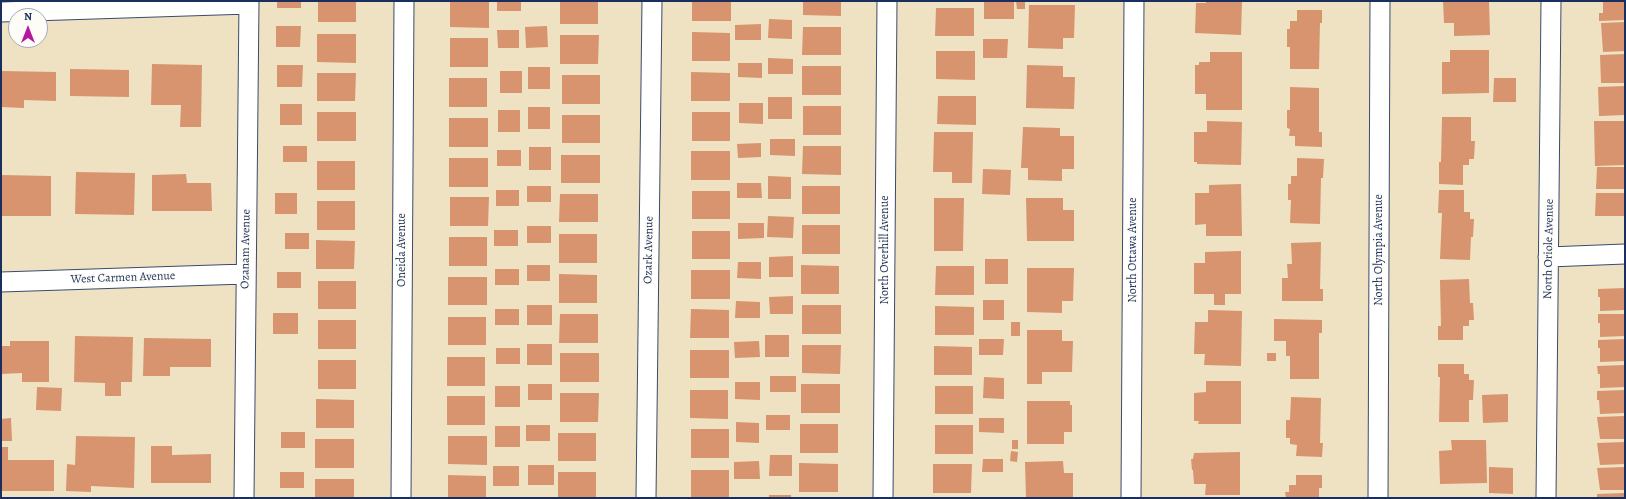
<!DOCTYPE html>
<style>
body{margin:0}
#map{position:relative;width:1626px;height:499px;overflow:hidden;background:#efe2c3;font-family:Alegreya,serif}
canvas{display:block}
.frame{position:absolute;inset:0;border:2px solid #1b2f5e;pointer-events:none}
.north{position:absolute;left:8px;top:8px;width:40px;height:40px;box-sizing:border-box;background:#fdfcf7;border:1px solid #a3aaba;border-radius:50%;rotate:0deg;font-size:11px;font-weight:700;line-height:16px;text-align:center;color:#1b2f5e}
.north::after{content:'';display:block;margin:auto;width:14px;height:18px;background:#b5179e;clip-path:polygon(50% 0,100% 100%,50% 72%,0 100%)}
</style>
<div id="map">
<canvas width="1626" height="499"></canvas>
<div class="frame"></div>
<div class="north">N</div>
</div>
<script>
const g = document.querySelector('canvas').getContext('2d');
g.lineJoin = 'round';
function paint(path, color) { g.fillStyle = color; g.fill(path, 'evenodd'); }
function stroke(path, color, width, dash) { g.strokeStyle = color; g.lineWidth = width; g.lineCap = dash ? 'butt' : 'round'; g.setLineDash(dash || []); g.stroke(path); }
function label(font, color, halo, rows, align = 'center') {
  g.font = font + ' Alegreya,serif'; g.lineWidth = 3.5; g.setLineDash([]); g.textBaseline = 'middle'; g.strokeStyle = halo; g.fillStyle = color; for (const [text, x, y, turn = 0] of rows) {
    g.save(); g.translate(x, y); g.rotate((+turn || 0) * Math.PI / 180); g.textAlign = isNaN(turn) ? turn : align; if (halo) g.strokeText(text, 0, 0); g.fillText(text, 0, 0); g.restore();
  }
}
paint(new Path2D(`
 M277,1h24v7h-24z
 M318,1h38v21h-38z
 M450,1h39v27l-39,-1z
 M497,1h24v10h-24z
 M560,1h38v23h-38z
 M692,1h39v20h-39z
 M803,1h38v15l-38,-1z
 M984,1h30v18h-30z
 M1016,1h9v8h-8z
 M1206,1h36l-1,34 -46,-2 1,-30h10z
 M1443,1h46l1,34 -36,1v-13h-10z
 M1603,1h22v19l-26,1v-8h4z
 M1029,5h46l-1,33h-11v11l-35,-1z
 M936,8h38v28h-39z
 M1297,10h25v13h-2l-1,46h-29v-22h-3v-18h3v-8h7z
 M769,19l23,1v19l-24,-1z
 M1625,22v29l-22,1 -2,-29z
 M761,24v16h-26v-15z
 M276,26h25l-1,21h-24z
 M547,26l1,21 -22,1 -1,-21z
 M803,27h38v28h-39z
 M497,30h22v18h-21z
 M692,32l38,1v28h-38z
 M317,34h39v29l-39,-1z
 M560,35h39l-1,29h-38z
 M450,38h38v29h-38z
 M983,39h25l-1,19h-24z
 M1450,50h39v43l-47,1v-32h8z
 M936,51h39v29l-39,-1z
 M1210,52h32v58h-36v-16h-11v-29h4v-3h11z
 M1625,54v29h-24l-1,-28z
 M768,58l25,1v15h-25z
 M738,63h24v15l-24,-1z
 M152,64l50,1 -1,62h-21l1,-22h-30z
 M277,65h26l-1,22h-25z
 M1027,65l36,1v11h12l-1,32 -48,-1z
 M802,66h39v29h-39z
 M528,67h22v22h-22z
 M70,69l59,1v27l-59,-1z
 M1,71l55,1v29l-32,-1v8l-23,-1z
 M500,71h22v22h-22z
 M691,72l39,1v28h-39z
 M317,73h39l-1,28h-38z
 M562,75h38v29h-38z
 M449,78h38v29h-38z
 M1494,78h22v24h-23z
 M1625,86v29l-26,1 -1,-29z
 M1290,87l29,1v44h3v15l-27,-1v-10h-6l1,-7 -3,-1v-18h3z
 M938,96h38v29l-39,-1z
 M768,97h24v22h-24z
 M739,103h24v21l-24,-1z
 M280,104h22v21h-22z
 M803,106h38v29h-38z
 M528,107h22v22h-22z
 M498,110h22v22h-22z
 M317,112h39v29h-39z
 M692,112h38v29h-38z
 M562,115h38v28h-38z
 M1442,117h29v24h4l-1,18h-5v6h-6v20l-24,-1v-22h2z
 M449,118h39v29h-39z
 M1207,121l35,1 -1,43 -44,-1v-2h-3v-30h13z
 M1594,121h31v44l-30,1z
 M1023,127l37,1v8h14v33h-12v12l-34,-1v-12h-7z
 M934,132h39l-1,51h-20v-11h-19z
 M770,139h25v17l-25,-1z
 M761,143v14l-23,1 -1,-14z
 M283,146h24v16h-24z
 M803,146h38v29l-39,-1z
 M529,147h22v23h-22z
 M497,150h24v16h-24z
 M691,151h39v29h-39z
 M561,155h39v28h-39z
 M449,158h39v29h-39z
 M1297,158l27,1 -1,19h-2l-1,46 -30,-1 1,-23h-3v-16h3v-8h6z
 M317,161h38v29h-38z
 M1597,167h28v22h-29z
 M983,169l28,1 -1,25 -28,-1z
 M76,172l59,1 -1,42 -59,-1z
 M186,174l1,9h24l1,28h-60v-36z
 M1,175l50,1v40h-50z
 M768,176l23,1v22h-23z
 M737,183h24l1,15h-25z
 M1241,184l1,52h-36v-12l-11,1v-32h14v-8z
 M527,186h24v16h-24z
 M802,186h38v28h-38z
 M496,190h23v16h-23z
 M1439,190h25v22h6v7h4l-1,18h-2l-1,23 -30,-1 2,-46h-4z
 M692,191h38v28h-38z
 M275,193h22v21h-22z
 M1596,193h29v23h-30z
 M560,194h38v28h-39z
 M450,197h39l-1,29h-38z
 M934,198h30l-1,53h-29z
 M1026,198h37v12h11v31h-47z
 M317,201h38v29h-38z
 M768,216l26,1 -1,21 -26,-1z
 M738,223h26v15l-26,1z
 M802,225h38v29h-38z
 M527,226h24v17h-24z
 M494,230h24v16h-24z
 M692,231h38v28h-38z
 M285,233h24v16h-24z
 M559,234h38v29h-38z
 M449,237h38v29h-38z
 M316,240l39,1 -1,28h-38z
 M1321,242l-1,47h3v12h-41v-23h6l-1,-14h5l-1,-21z
 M1241,251v43h-16v11h-11v-11h-20v-31h11v-11z
 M793,256v21h-24v-20z
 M985,259h23v25h-23z
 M738,262h23v17l-24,-1z
 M527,265h23v16h-23z
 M801,265l38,1v28h-38z
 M936,266h38v29h-39z
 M1027,268h47l-1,33h-11v12l-35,-1z
 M495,269h24v16h-24z
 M691,270h39v29h-39z
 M277,272h24v16h-24z
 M559,274l38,1v28h-38z
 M448,277h39v28h-39z
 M1469,279l1,24h3l1,17h-5v6h-6v14h-25v-14h3l-1,-46z
 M318,281h38v28h-38z
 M1625,288v22l-25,1v-14h-2v-8z
 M793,296v18h-23l-1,-17z
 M983,300h21v20h-21z
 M736,301l24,1v16h-25z
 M527,305h25v20h-25z
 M802,305h39v29h-39z
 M935,306l39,1v28h-39z
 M495,309h24v16h-24z
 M691,309l38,1v28h-39z
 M1208,310l34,1 -1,55 -37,-1 1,-11h-11l1,-32h13z
 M273,313h25v21h-25z
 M560,314h38v29h-39z
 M1598,314h27v22l-25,1v-14h-2z
 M448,317h38v28h-38z
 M1274,319l48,1v13h-3v46h-29v-23h-4v-15h-12z
 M318,320h38v29h-38z
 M1011,322h9v14h-9z
 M1027,330h35v11h11l-1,31h-30v12h-15z
 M765,335h24v22h-24z
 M75,336l58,1 -1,45h-11v14h-16v-13l-31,-1z
 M144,338l67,1v28h-41v9h-27z
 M979,339h25l-1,16h-24z
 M1625,339v22l-25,1v-14h-2v-8z
 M10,341h39v41h-27v-9l-21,1v-28h9z
 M759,341l1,16 -25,1 -1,-16z
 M527,344h25v21h-25z
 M802,345h39l-1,29 -38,-1z
 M934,346l38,1v28h-38z
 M496,348h24v16h-24z
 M690,350h39v28h-39z
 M560,353h39v29h-39z
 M1267,353h9v8h-9z
 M447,357h38v29h-38z
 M318,360h38v29h-38z
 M1438,364h26v10h5v6h5l-1,20h-4v22h-30l1,-45h-2z
 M1625,365v22l-25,1v-14h-2l-1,-8z
 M770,376h26v16h-26z
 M984,377l20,1v21l-21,-1z
 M1206,381h35v43h-43l1,-3h-5v-28l12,-1z
 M735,382h25v18l-25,-1z
 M528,384h24v16h-24z
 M801,384h39v29h-39z
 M495,386h25v21h-25z
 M935,386h38v28h-38z
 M37,387l25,1 -1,23 -25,-1z
 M690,390h38v29l-38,-1z
 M1625,390v23l-25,1 -1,-14h-2v-9z
 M560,393h39l-1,29h-38z
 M1508,394v28l-25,1 -1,-28z
 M447,396h38v29h-38z
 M1291,397l30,1 -1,45h3l-1,14 -26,-1 1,-11 -7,-1v-6h-4v-18h4z
 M316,399l38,1v28h-38z
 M1027,401h43v4h2v27h-8v12h-37z
 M766,415h24v15h-24z
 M1625,416v23h-25l-3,-22z
 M11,418l1,23h-11v-22z
 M979,418h25v15l-25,-1z
 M736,422l23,1v20l-23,-1z
 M800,424h38v29h-38z
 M526,425h24v16h-24z
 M935,425h38v29h-38z
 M495,426h25v21h-25z
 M691,429h38v29h-38z
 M281,432h24v16h-24z
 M558,433h38v28h-38z
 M76,436l59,1 -1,51 -43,-2v6l-25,-1 1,-27 8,1z
 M448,436h39v29l-39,-1z
 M315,439h39v29h-39z
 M1012,440h6v9h-6z
 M1451,440h35l1,43 -47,1 -1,-33 13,-1z
 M1625,442v22l-25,1 -3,-22z
 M151,446h21v9l39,-1v29h-60z
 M1,447h7v13h46v31h-53z
 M1011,451l7,1 -1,10 -7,-1z
 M1240,452v43h-35l1,-11h-12l-1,-14h-1l-1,-11h2l1,-6z
 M770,455h22v21h-23z
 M983,459h20v13h-21z
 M759,461l1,18h-26v-17z
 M1063,461l1,12h9v25h-47l-1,-36z
 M799,463l39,1v28h-39z
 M933,464h39l-1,29h-38z
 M528,465h26v20h-26z
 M493,466h26v20h-26z
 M1489,467l24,1v26l-24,-1z
 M1625,467v23h-25l-3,-22z
 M691,470h38v28h-38z
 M280,472h24v16h-24z
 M558,472h38v26h-38z
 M448,475l38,1v22h-38z
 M1296,475h26v13h-3v10h-33l-1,-6h4v-7h7z
 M315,479h39v19h-39z
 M1625,493v5h-28v-4z
 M769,495h22v3h-22z`), '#d7946e');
const street = new Path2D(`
 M1,12l248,-8
 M1548,257l77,-3
 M1,282l244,-8
 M244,498l5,-497
 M401,498l3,-497
 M646,498l6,-497
 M883,498l4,-497
 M1131,498l3,-497
 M1378,498l2,-497
 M1546,498l5,-497`);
stroke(street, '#3b4a6d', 21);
stroke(street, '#fff', 19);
label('12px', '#1b2f5e', '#fdfcf7', [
 ["Ozanam Avenue",246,249,-89],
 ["North Oriole Avenue",1549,249,-89],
 ["Oneida Avenue",402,250,-90],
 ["Ozark Avenue",649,250,-89],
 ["North Overhill Avenue",885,250,-90],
 ["North Ottawa Avenue",1133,250,-90],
 ["North Olympia Avenue",1379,250,-90],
 ["West Carmen Avenue",123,278,-2]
]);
</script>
